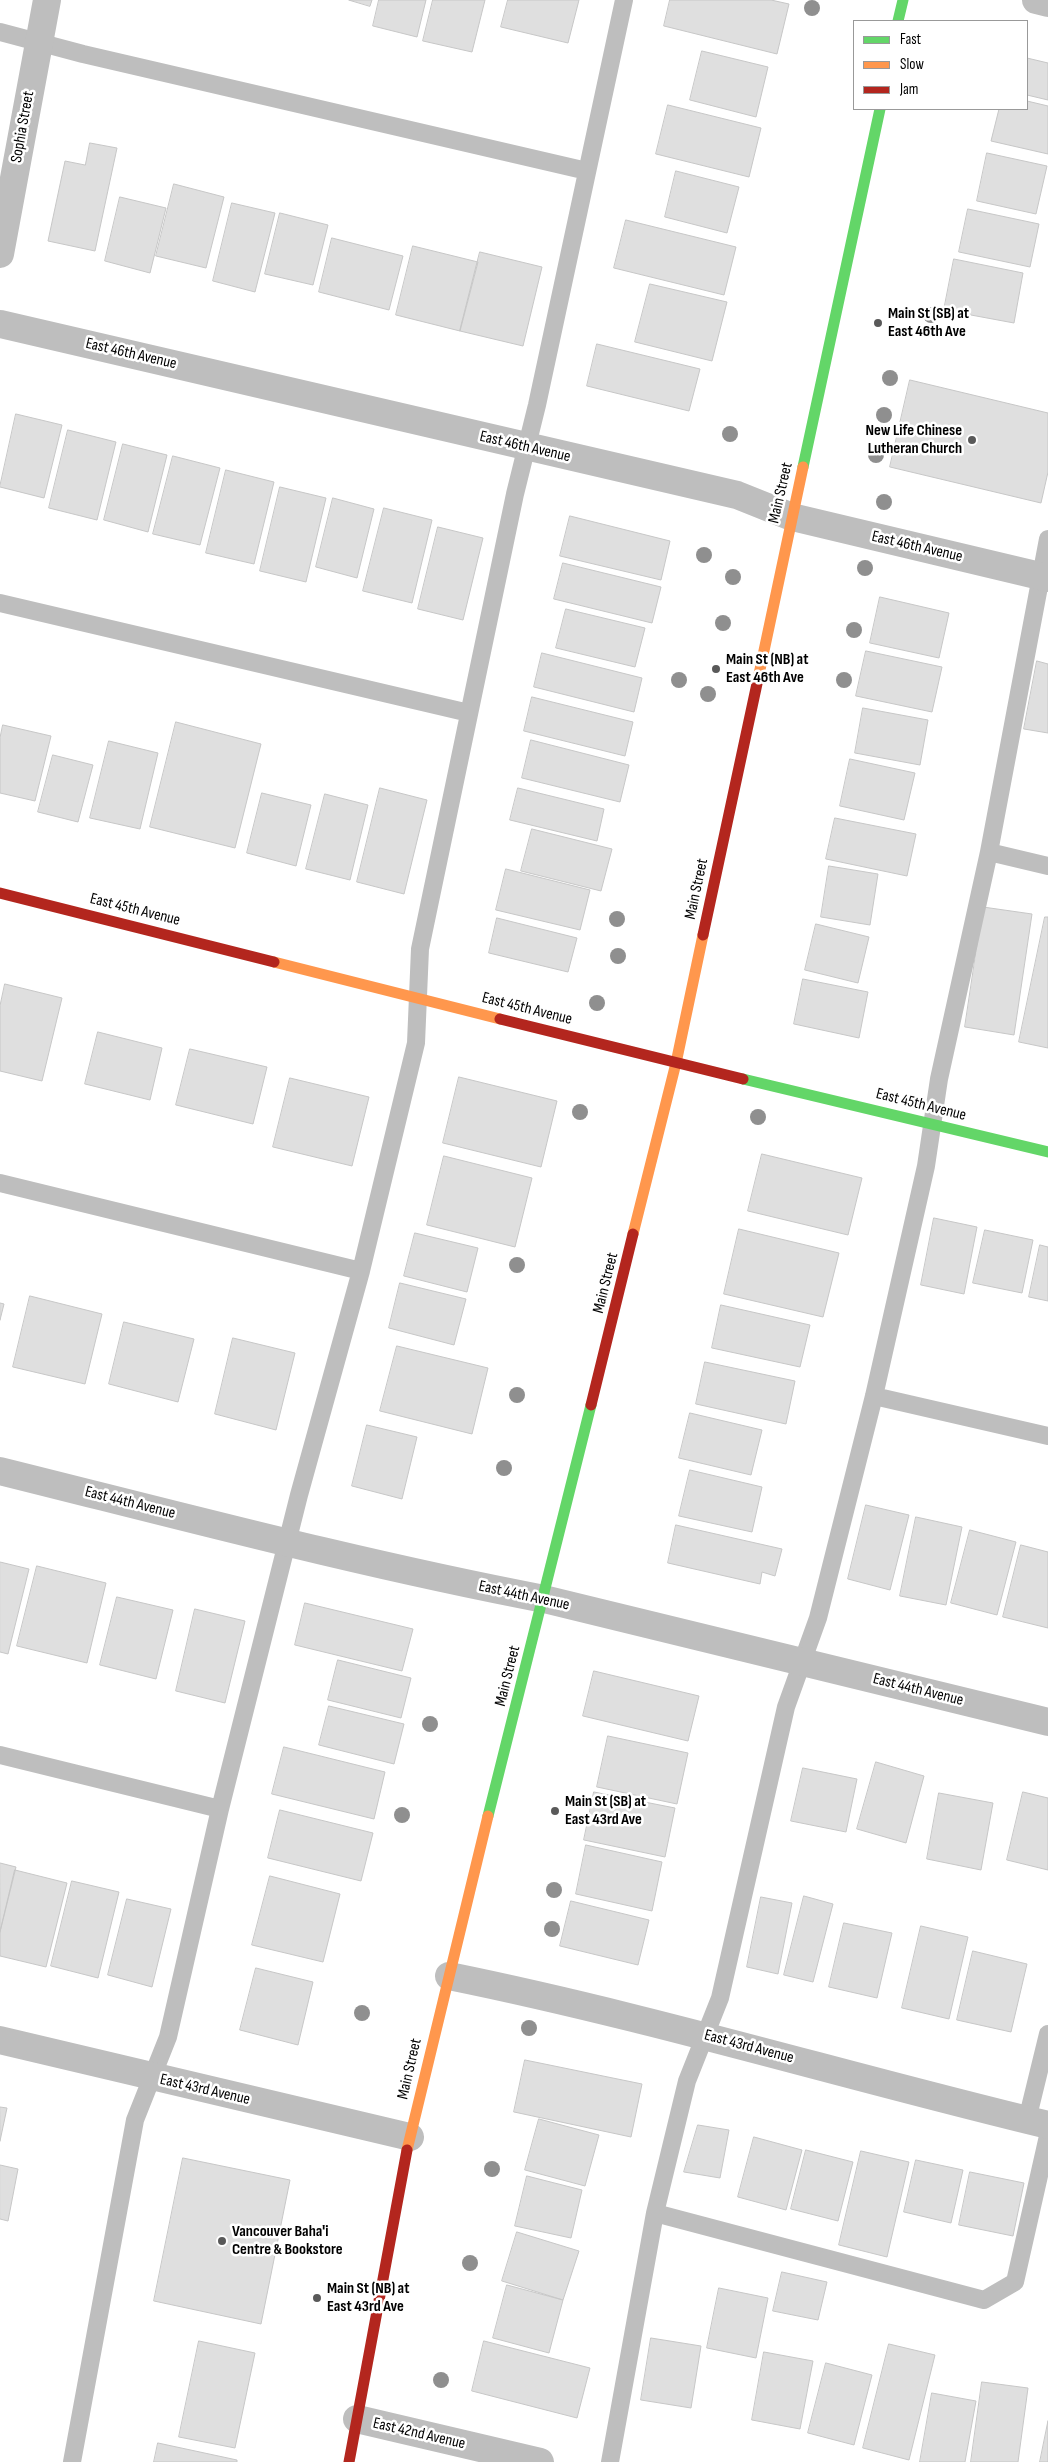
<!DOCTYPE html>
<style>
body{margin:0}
#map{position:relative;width:1048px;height:2462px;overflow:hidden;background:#fff;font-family:"Sofia Sans Condensed",sans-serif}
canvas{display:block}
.legend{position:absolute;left:853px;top:20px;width:175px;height:90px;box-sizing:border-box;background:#fff;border:1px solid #999;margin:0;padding:6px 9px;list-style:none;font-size:15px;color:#000}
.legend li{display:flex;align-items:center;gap:10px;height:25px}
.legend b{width:25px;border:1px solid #999}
</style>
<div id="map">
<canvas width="1048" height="2462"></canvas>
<ul class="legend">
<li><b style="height:6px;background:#63d668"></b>Fast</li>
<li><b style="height:6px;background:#ff974d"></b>Slow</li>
<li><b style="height:6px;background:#b3261e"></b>Jam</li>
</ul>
</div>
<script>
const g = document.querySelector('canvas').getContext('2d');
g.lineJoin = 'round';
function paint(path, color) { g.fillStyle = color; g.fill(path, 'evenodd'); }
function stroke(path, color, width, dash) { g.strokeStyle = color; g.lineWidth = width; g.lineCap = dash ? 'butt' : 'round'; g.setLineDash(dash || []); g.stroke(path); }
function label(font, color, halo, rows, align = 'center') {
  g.font = font + ' "Sofia Sans Condensed",sans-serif'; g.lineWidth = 5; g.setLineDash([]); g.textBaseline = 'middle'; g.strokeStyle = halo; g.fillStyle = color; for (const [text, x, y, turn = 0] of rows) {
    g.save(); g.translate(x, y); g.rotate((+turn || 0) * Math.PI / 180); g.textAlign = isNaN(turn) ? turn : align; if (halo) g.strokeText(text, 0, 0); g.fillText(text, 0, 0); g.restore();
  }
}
const building = new Path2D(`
 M349,0h23l-2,6z
 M379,0h47l-9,37 -44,-11z
 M433,0h52l-13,52 -49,-11z
 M508,0h71l-11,43 -67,-16z
 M670,0h101l18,4 -12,50 -113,-28z
 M702,51l66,16 -12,50 -66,-17z
 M1027,58l21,5v37l-21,-5z
 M1027,101l21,5v48l-57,-13 8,-32h28z
 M668,105l93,23 -12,49 -93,-23z
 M90,143l27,5 -22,103 -47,-10 17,-80 20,4z
 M987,153l60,13 -11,48 -59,-13z
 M676,171l63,16 -12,46 -62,-16z
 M174,184l50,13 -18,71 -50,-12z
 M120,197l46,11 -16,65 -45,-12z
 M232,203l43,10 -20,79 -42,-11z
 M968,209l71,15 -9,43 -71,-15z
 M280,213l48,12 -15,60 -48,-11z
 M626,220l110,27 -12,48 -110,-27z
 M332,238l71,18 -14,54 -70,-18z
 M413,246l65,16 -18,69 -64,-16z
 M480,252l62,15 -19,79 -63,-15z
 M954,259l69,14 -9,50 -70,-13z
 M650,284l77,18 -15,59 -77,-19z
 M597,344l103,25 -11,42 -102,-25z
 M910,380l138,33v59l-7,31 -151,-36z
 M16,414l46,11 -18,73 -44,-11z
 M68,430l48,12 -19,78 -48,-12z
 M123,444l44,11 -19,77 -44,-12z
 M173,456l47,12 -20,77 -47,-11z
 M226,470l48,12 -20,82 -48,-11z
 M280,487l46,11 -20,84 -46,-11z
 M333,498l41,11 -17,69 -41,-11z
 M384,508l48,12 -20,83 -49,-12z
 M570,516l100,25 -9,39 -101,-24z
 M438,527l45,11 -20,82 -45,-11z
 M563,563l98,24 -9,36 -98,-24z
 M880,597l69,16 -10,45 -69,-15z
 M566,609l79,19 -10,39 -79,-19z
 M866,651l76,16 -10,45 -76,-16z
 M542,653l100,25 -8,34 -100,-25z
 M1037,661l11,3v69l-24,-4z
 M532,697l101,25 -8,34 -101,-25z
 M863,708l65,12 -8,45 -65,-12z
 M176,722l85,22 -26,104 -85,-21z
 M3,725l48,11 -16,65 -35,-8v-55z
 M531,740l98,25 -9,37 -98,-24z
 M109,741l49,12 -18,76 -50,-11z
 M53,755l40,10 -15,57 -40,-10z
 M850,759l65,14 -11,47 -64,-14z
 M380,788l47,12 -23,94 -47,-12z
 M518,788l86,21 -7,32 -87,-21z
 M262,793l49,12 -15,61 -49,-13z
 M325,794l43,11 -18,75 -44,-11z
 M835,818l81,16 -9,42 -81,-17z
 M532,829l80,20 -11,42 -80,-20z
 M829,866l49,8 -8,51 -49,-8z
 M506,869l84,21 -10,40 -84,-20z
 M983,907l49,7 -18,121 -49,-8z
 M1045,917h3v131l-29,-6z
 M497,918l80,20 -9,34 -79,-19z
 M816,924l53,13 -11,46 -53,-13z
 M803,979l65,13 -9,46 -65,-14z
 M5,984l57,14 -20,83 -42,-10v-65z
 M98,1032l64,16 -12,52 -65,-16z
 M190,1049l77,18 -14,57 -77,-19z
 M459,1077l98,24 -16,66 -98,-24z
 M290,1078l79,19 -17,69 -79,-19z
 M762,1154l100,24 -14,57 -100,-24z
 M444,1156l88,22 -17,69 -88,-22z
 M934,1218l43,9 -13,67 -43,-9z
 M739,1229l100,24 -16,64 -99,-23z
 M985,1230l48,10 -11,53 -49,-10z
 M415,1233l63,15 -11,44 -63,-16z
 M1040,1245l8,2v54l-19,-4z
 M400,1283l66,16 -12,46 -65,-17z
 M30,1296l72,18 -17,70 -72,-17z
 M0,1303l4,1 -4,16z
 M721,1305l89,20 -10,42 -88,-19z
 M124,1322l70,17 -16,63 -69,-18z
 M233,1338l62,15 -19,77 -61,-16z
 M397,1346l91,22 -16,66 -92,-23z
 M705,1362l90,19 -9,43 -90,-20z
 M690,1413l72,17 -11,45 -72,-17z
 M367,1425l50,12 -15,62 -50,-13z
 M690,1470l72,17 -10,45 -73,-16z
 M866,1505l43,10 -19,75 -42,-11z
 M916,1517l46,10 -16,78 -46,-9z
 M676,1525l106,24 -7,27 -13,-4 -2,12 -92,-21z
 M970,1530l46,12 -19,73 -46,-12z
 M1021,1545l27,7v76l-45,-11z
 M0,1562l29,7 -21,85 -8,-2z
 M37,1566l69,17 -19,80 -70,-17z
 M117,1597l56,13 -17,69 -56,-14z
 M305,1603l108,26 -11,42 -107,-26z
 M195,1609l50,12 -20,82 -49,-12z
 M338,1660l73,18 -10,40 -73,-18z
 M594,1671l105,25 -11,45 -105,-25z
 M329,1706l75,18 -10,40 -75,-19z
 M608,1736l80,17 -11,51 -80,-17z
 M284,1747l101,25 -11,47 -102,-25z
 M876,1762l48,14 -18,67 -49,-14z
 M803,1768l54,11 -11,53 -55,-11z
 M594,1792l81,16 -10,49 -81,-17z
 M1023,1792l25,6v72l-41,-10z
 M939,1793l54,10 -12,67 -54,-11z
 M280,1810l93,23 -12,48 -93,-23z
 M586,1845l76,17 -10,49 -76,-17z
 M0,1863l16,4 -16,65z
 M15,1870l52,13 -21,84 -46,-11v-24z
 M270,1876l70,18 -17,68 -71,-17z
 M72,1881l47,11 -21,86 -47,-12z
 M804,1896l29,8 -20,78 -29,-7z
 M761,1897l31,6 -14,71 -31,-7z
 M127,1899l44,10 -19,78 -44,-12z
 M571,1901l78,19 -11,45 -78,-19z
 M844,1923l48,10 -15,65 -48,-11z
 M921,1926l47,11 -19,82 -47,-11z
 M973,1951l54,13 -16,68 -54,-12z
 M256,1968l57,14 -15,63 -58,-15z
 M525,2060l117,24 -11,53 -117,-25z
 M0,2107l7,1 -7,33z
 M539,2119l60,16 -14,51 -60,-16z
 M698,2125l31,5 -9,48 -36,-6z
 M754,2137l48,13 -16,60 -48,-13z
 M806,2150l47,12 -15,59 -47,-12z
 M861,2151l48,11 -22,95 -48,-12z
 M183,2158l107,22 -29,144 -107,-23z
 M916,2160l47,10 -12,53 -47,-11z
 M0,2165l18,4 -10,52 -8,-2z
 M970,2172l54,11 -11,53 -54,-11z
 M527,2176l55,14 -11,48 -56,-12z
 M517,2232l62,19 -16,49 -61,-19z
 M782,2272l45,10 -9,38 -45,-9z
 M507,2285l56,15 -14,53 -56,-15z
 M719,2288l49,10 -12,60 -49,-10z
 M651,2338l50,8 -10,62 -50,-8z
 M199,2341l56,12 -20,95 -56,-11z
 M484,2341l106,27 -13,50 -105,-27z
 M889,2344l46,11 -26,105 -46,-12z
 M764,2352l49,9 -13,68 -48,-9z
 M826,2363l46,12 -18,70 -46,-12z
 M982,2382l46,6 -10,74h-47z
 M932,2393l44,8 -11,61h-45z
 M1048,2421v41h-8z
 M158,2443l79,17v2h-83z`);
paint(building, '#dfdfdf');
stroke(building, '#c7c7c7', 1);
stroke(new Path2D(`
 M0,32l83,22 504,117
 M0,603l469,110
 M989,852l59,14
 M0,1183l361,88
 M874,1396l174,40
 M0,1755l220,54
 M1027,2120l21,-86
 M655,2213l329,87 31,-18 33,-146
 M72,2462l63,-342 33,-83 52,-228 79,-314 62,-224 55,-228 4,-94 95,-455 22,-89 87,-405
 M610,2462l45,-249 32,-132 33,-83 66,-291 32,-89 56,-222 52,-230 13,-87 50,-227 59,-313`), '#bebebe', 18);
stroke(new Path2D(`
 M1036,0l12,3
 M0,254l47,-254
 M0,324l737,171 55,22 256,61
 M0,1471c181,45 361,93 544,128l504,123
 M449,1976c202,41 399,101 599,149
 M0,2040l410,97
 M357,2419l183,43`), '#bebebe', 28);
stroke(new Path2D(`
 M898,21l5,-21
 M803,467l77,-358
 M743,1079l305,73
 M488,1816l103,-411`), '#63d668', 11);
stroke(new Path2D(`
 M758,679l45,-212
 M274,962l226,57
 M633,1234l43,-171 27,-128
 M407,2150l81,-334`), '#ff974d', 11);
stroke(new Path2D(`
 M0,893l274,69
 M703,935l55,-256
 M500,1019l243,60
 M591,1405l42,-171
 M349,2462l58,-312`), '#b3261e', 11);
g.fillStyle = '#8f8f8f';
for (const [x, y] of [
 [812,8],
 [931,315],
 [890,378],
 [884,415],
 [730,434],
 [876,455],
 [884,502],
 [704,555],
 [865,568],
 [733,577],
 [723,623],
 [854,630],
 [679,680],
 [844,680],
 [708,694],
 [617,919],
 [618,956],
 [597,1003],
 [580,1112],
 [758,1117],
 [517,1265],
 [517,1395],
 [504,1468],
 [430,1724],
 [402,1815],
 [554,1890],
 [552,1929],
 [362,2013],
 [529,2028],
 [492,2169],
 [470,2263],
 [441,2380]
]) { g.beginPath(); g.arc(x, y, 8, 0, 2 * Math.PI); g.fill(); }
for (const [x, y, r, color] of [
 [878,323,5,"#595959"],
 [972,440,5,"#595959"],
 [716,669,5,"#595959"],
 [555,1811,5,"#595959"],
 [222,2241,5,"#595959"],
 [317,2298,5,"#595959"]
]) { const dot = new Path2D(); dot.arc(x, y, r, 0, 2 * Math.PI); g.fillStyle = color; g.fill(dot); stroke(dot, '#fff', 2); }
label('16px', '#000', '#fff', [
 ["Sophia Street",23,127,-80],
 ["East 46th Avenue",131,354,13],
 ["East 46th Avenue",525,447,13],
 ["Main Street",781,493,-77],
 ["East 46th Avenue",917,547,13],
 ["Main Street",697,889,-78],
 ["East 45th Avenue",135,910,14],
 ["East 45th Avenue",527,1009,14],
 ["East 45th Avenue",921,1105,14],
 ["Main Street",606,1283,-76],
 ["East 44th Avenue",130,1503,14],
 ["East 44th Avenue",524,1596,12],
 ["Main Street",508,1676,-76],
 ["East 44th Avenue",918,1690,14],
 ["East 43rd Avenue",749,2047,15],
 ["Main Street",410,2069,-77],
 ["East 43rd Avenue",205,2090,13],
 ["East 42nd Avenue",419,2434,13]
]);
label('bold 16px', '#000', '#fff', [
 ["Main St (SB) at",888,314],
 ["East 46th Ave",888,332],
 ["New Life Chinese",962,431,"right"],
 ["Lutheran Church",962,449,"right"],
 ["Main St (NB) at",726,660],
 ["East 46th Ave",726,678],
 ["Main St (SB) at",565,1802],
 ["East 43rd Ave",565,1820],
 ["Vancouver Baha'i",232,2232],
 ["Centre & Bookstore",232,2250],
 ["Main St (NB) at",327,2289],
 ["East 43rd Ave",327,2307]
], 'left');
</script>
